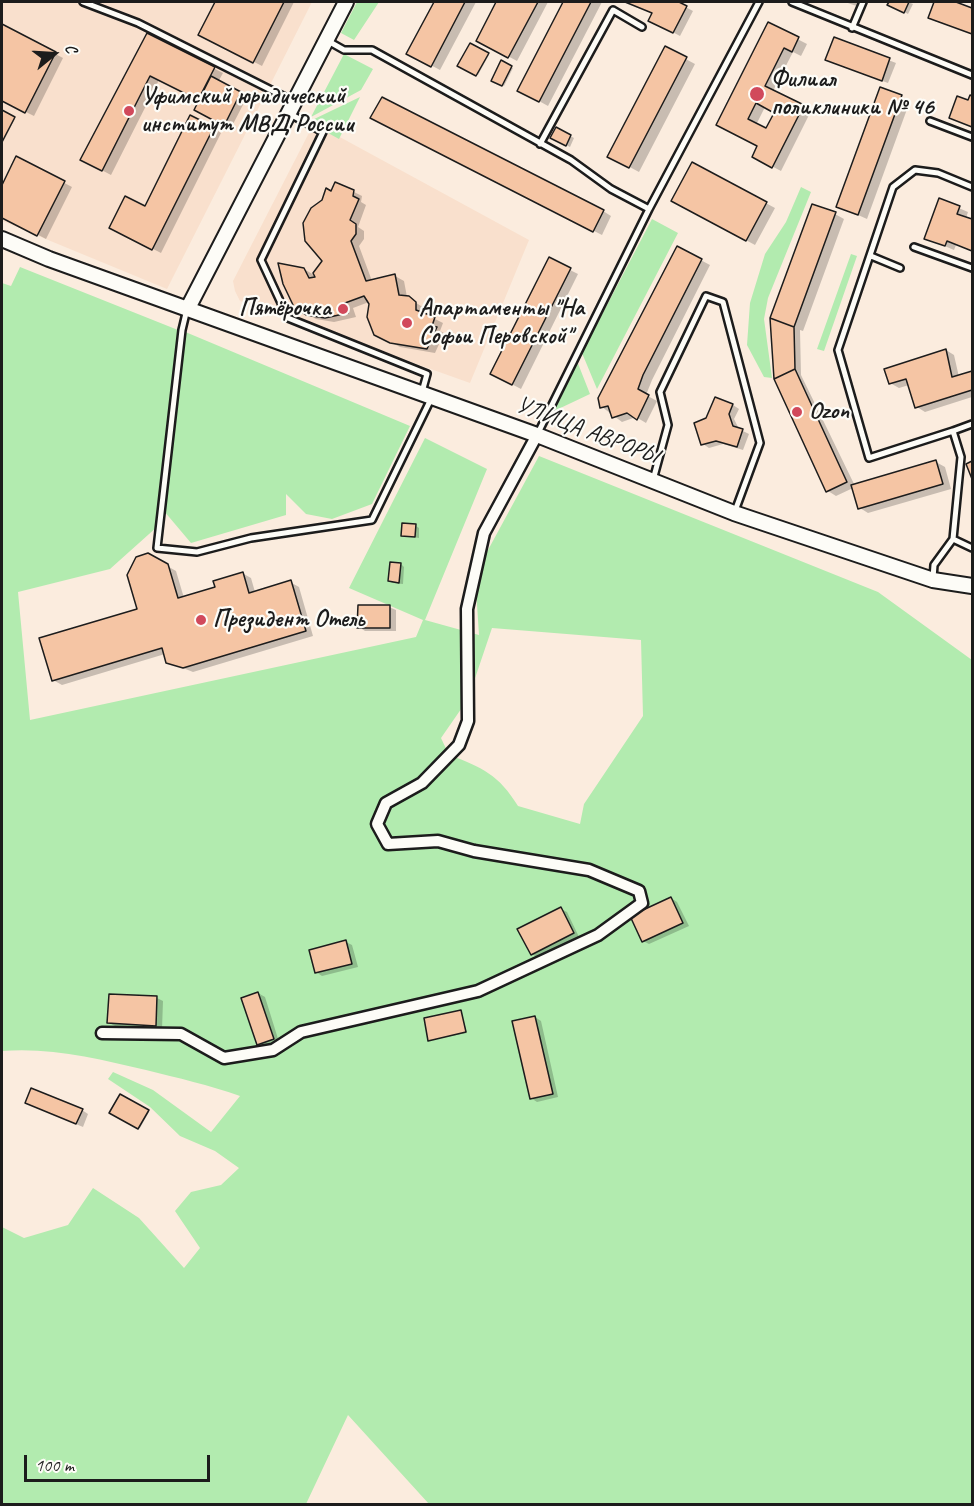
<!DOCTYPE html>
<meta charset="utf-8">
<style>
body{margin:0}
#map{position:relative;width:974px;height:1506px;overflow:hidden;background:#fbecde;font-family:Caveat,sans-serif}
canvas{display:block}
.frame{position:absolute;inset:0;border:3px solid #1c1c1c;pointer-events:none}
.north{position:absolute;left:24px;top:24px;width:60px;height:60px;-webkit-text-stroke:4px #fdfcf7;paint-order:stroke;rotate:72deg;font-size:16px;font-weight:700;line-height:24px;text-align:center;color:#1c1c1c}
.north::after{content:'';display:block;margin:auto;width:21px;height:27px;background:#1c1c1c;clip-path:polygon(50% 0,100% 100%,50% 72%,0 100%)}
.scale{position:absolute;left:24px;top:1455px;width:186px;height:27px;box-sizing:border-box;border:3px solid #1c1c1c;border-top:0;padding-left:8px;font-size:18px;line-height:21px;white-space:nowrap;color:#1c1c1c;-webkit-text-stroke:4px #fdfcf7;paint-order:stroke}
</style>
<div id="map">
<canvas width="974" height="1506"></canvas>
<div class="frame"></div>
<div class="north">С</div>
<div class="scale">100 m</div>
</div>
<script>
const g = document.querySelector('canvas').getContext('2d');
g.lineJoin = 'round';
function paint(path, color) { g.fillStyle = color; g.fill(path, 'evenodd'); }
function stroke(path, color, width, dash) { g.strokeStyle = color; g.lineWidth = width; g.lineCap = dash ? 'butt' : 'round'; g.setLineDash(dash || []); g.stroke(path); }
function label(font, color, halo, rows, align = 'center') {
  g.font = font + ' Caveat,sans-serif'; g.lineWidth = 4.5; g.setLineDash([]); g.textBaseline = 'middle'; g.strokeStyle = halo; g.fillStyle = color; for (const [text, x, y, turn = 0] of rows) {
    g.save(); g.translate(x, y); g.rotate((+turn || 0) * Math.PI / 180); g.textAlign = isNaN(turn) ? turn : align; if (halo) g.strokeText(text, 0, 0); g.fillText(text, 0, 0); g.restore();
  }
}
paint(new Path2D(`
 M2,2h310l-145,287 -165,-68z
 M314,123l215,117 -59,143 -230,-82 -5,-10 -2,-10z`), '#f9e0cd');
paint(new Path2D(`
 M357,2h22l-25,38 -13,-7z
 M344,54l29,15 -12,21 -50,27z
 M360,97l-21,42 -31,-17z
 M801,187l10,5 -43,106 -4,21 8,59 -8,-1 -17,-32 3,-42 15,-49 21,-32z
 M652,219l26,14 -81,156 -15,-36z
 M851,254l6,2 -33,95 -7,-2z
 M20,267l158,63 -20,196 -48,43 -92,23 12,128 386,-83 7,-17 -74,-32 76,-150 62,31 -62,151 54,15 -4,-61 64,-118 339,136 94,68v844h-543l-81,-89 -42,89h-304v-277l22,11 44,-13 25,-37 46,30 45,50 16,-20 -25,-37 16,-19 30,-7 18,-17 -24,-17 -35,-15 -30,-29 -42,-28 5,-7 40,18 58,42 29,-36c-31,-11 -62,-18 -94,-26 -47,-11 -95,-23 -144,-19v-768l9,3zM492,628l149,12 2,76 -59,88 -4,20 -62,-18c-19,-31 -36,-39 -69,-51l-8,-17 27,-39z
 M183,331l227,95 -38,78 -40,15 -26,-5 -20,-20v21l-95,28 -27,-32z
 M577,361l13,33 -38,18z`), '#b2ebaf');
paint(new Path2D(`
 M216,2h78l-32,64 -62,-32z
 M435,2h41l-36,68 -32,-17z
 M498,2h50l-31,59 -39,-21z
 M564,2h38l-54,104 -29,-16z
 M628,2h48l17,9 -13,25 -30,-16 4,-7z
 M845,2h23l-3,7z
 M890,2h18l5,2 -5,10 -19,-10z
 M935,2h16l21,7v25l-42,-17z
 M768,24l39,20 -6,12 -8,-4 -20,39 38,20 -30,60 -19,-10 -3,-15 -33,-17zM765,107l11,5 -9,18 -11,-5z
 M2,26l61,32 -29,58 -32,-16z
 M147,35l76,38 -5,9 29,15 -16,31 -35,-19 4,-9 -41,-20 -48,95 -21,-11z
 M835,39l61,24 -8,20 -55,-20z
 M470,45l19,10 -11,20 -19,-10z
 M665,48l30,16 -56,108 -30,-16z
 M502,62l11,6 -9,18 -11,-6z
 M881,88l29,13 -43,118 -29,-13z
 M971,97l1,1v29l-21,-10z
 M2,112l13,7 -13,25z
 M381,123l222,88 8,5 -9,19z
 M213,128l8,5 -60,120 -41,-21 26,-24z
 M557,129l17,9 -4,9 -18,-9z
 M17,158l55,29 -26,52 -44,-23v-28z
 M693,164l82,44 -20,37 -82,-44z
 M354,192l8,4 -1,6 5,3 -8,22 6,4v8l-5,7 13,35 23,-5 9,5 3,16 17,11 1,6 18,9 -3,8 4,2 -9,20 -35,-6 -16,-8 -15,-37 -16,6 3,9 -22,5 -18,-3 -9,-5 -3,-45 10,6 10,-14 7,-68z
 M940,200l28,12 -2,6 6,3v30l-16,-6 -2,5 -28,-12z
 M835,214l9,5 -41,112 -3,-1 1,45 54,111 81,-24 9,5 6,22 -83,24 -8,-5 -7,-20 -17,8 -8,-5 -56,-173z
 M678,248l32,17 -58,115 -6,15 11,6 -11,22 -10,-6 -14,5 -20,-15z
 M570,270l8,4 -57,115 -21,-11z
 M946,350l8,5 5,22 13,-4v24l-47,15 -8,-5 -8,-22 -10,3 -9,-5z
 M733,405l6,4 -5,10 5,10 10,5 -6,16 -20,-6 -14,4 -6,-4z
 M416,526l3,2v10l-17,-3z
 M148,555l28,16 8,27 32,-10 26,-15 9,5 4,14 35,-10 9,5 14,49 -120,36 -25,-10 -3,-8 -103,31 -9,-5 86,-70z
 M401,564l3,3 -1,17 -10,-1 -4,-2z
 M389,607l7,3v21h-31l-6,-4z
 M671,898l6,4 12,24 -40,18 -6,-3z
 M561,909l6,3 12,25 -41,21 -6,-4z
 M346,942l6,3 6,22 -36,9 -6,-4z
 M258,993l7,4 14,45 -15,5 -6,-3z
 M110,995l47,3 6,3 -1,28 -47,-3 -6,-3z
 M461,1012l6,21 -37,7z
 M535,1017l6,4 17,76 -21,5 -6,-4z
 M120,1096l29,16 -9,16 -29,-16z
 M33,1106l49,4 6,4 -5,13z`), '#0003');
const building = new Path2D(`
 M215,2h69l-31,61 -55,-28z
 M434,2h31l-34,65 -25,-13z
 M496,2h42l-30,56 -32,-17z
 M563,2h28l-52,100 -22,-11z
 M625,2h54l8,4 -14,27 -25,-12 4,-8z
 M889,2h20l-5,11 -17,-8z
 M934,2h22l16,6v26l-44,-16z
 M768,22l31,15 -7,15 -8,-4 -19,38 39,19 -32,63 -20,-11 5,-11 -41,-21zM756,103l18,10 -8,15 -18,-9z
 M2,24l54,28 -31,61 -23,-12z
 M147,33l68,34 -17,33 -48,-24 -48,95 -22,-11z
 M834,37l56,21 -8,23 -57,-21z
 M470,43l19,10 -13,23 -19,-10z
 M665,46l22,11 -58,111 -22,-11z
 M501,60l11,6 -10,20 -11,-5z
 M211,76l30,16 -17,34 -30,-16z
 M880,87l22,8 -44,120 -22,-8z
 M970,95l2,1v31l-23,-9 8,-22 11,4z
 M382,97l222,113 -11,22 -223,-114z
 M2,110l13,7 -13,25z
 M190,115l24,12 -62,123 -43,-22 16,-32 20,10z
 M556,127l15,8 -5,11 -16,-8z
 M16,156l49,25 -28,55 -35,-18v-33z
 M692,162l75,40 -21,39 -75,-40z
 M335,182l19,8 -1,6 6,3 -9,21 6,4v10l-5,7 15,40 29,-7 4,21 10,1 7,6v8l19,7 -3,9 5,1 -10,22 -37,-6 -16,-8 -7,-18 2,-13 -5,-8 -19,7 3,10 -23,5 -19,-3 -12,-8 -11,-23 -5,-21 26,5 5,10 6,-1 -2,-4 9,-12 -17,-20 -2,-18 8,-15 11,-8 4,-12 5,3z
 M939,198l21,8 -3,8 15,5v32l-25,-10 -2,5 -21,-7z
 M812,204l24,8 -42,115 -24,-9z
 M677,246l25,13 -59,116 -5,14 11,6 -12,25 -10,-7 -15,5 -4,-12 -8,2 -2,-10z
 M549,257l22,11 -59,117 -22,-11z
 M770,318l24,9 1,42 -21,10z
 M946,349l6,28 20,-6v19l-57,18 -9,-29 -17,5 -5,-15z
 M795,369l52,113 -21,10 -52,-113z
 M715,397l18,7 -4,10 4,12 10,3 -6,18 -21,-6 -15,4 -7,-22 12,-5z
 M936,460l7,24 -85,25 -7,-24z
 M972,461v18l-6,-15z
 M402,523l14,1 -1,13 -14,-1z
 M148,553l20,11 10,34 37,-11 -2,-6 30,-9 6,21 42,-13 15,51 -123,37 -17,-5 -4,-15 -110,33 -13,-43 98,-29 -10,-34 9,-18z
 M390,562l11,1 -2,20 -11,-2z
 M358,605h32v23h-33z
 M671,897l12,26 -41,19 -12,-26z
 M561,907l13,26 -43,22 -14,-26z
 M346,940l6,24 -37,9 -6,-23z
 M258,992l16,47 -17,6 -16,-47z
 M109,994l48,2 -1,30 -49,-3z
 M461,1010l5,22 -38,9 -4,-23z
 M535,1016l18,78 -23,5 -18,-78z
 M31,1088l52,21 -7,15 -51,-21z
 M120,1094l29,16 -11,19 -29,-16z`);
paint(building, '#f5c5a4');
stroke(building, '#1c1c1c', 1.5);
const lane = new Path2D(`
 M83,2l55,21 155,78
 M792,2l180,73
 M852,28l11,-26
 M328,41l16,9h28l199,110 40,29 38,20
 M290,114l33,18 -62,128 27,58 139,56 -5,18
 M930,121l42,16
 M540,144l73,-134 29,17
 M914,247l58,21
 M871,256l29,12
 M187,309l-5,21 -25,218 40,4 54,-14 121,-18 59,-121
 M953,431l-84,27 -31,-108 55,-163 22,-17 23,3 34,14
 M537,435l112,-226 110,-207
 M653,480l15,-55 -8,-33 46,-96 17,6 37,141 -25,68
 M953,539l19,9
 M933,578l1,-13 19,-26 8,-82 -8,-26 19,-7`);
const street = new Path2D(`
 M102,1033l79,1 43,24 49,-8 28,-18 177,-41 120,-56 44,-32 -3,-12 -50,-21 -115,-19 -36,-10 -50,3 -11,-20 9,-21 36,-20 37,-38 9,-24 -1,-112 17,-76 53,-98`);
const secondary = new Path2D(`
 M2,239l47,20 488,176 197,78 199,67 39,6
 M188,308l158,-306`);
stroke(lane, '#1c1c1c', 10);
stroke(street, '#1c1c1c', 15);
stroke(secondary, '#1c1c1c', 18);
stroke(lane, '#fdfcf7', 5);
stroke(street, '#fdfcf7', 10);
stroke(secondary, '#fdfcf7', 14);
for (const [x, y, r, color] of [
 [757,94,8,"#d1495b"],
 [129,111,6,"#d1495b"],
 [343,309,6,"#d1495b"],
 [407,323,6,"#d1495b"],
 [797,412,6,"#d1495b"],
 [201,620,6,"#d1495b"]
]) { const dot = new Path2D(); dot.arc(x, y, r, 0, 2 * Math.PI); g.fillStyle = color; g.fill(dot); stroke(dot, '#fdfcf7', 2); }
label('bold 24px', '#1c1c1c', '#fdfcf7', [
 ["Филиал",771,80],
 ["поликлиники № 46",771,108],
 ["Уфимский юридический",141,97],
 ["институт МВД России",141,125],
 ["Пятёрочка",331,309,"right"],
 ["Апартаменты \"На",419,309],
 ["Софьи Перовской\"",419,337],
 ["Ozon",809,412],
 ["Президент Отель",213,620]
], 'left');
label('24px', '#1c1c1c', '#fdfcf7', [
 ["УЛИЦА АВРОРЫ",587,431,21]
]);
</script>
